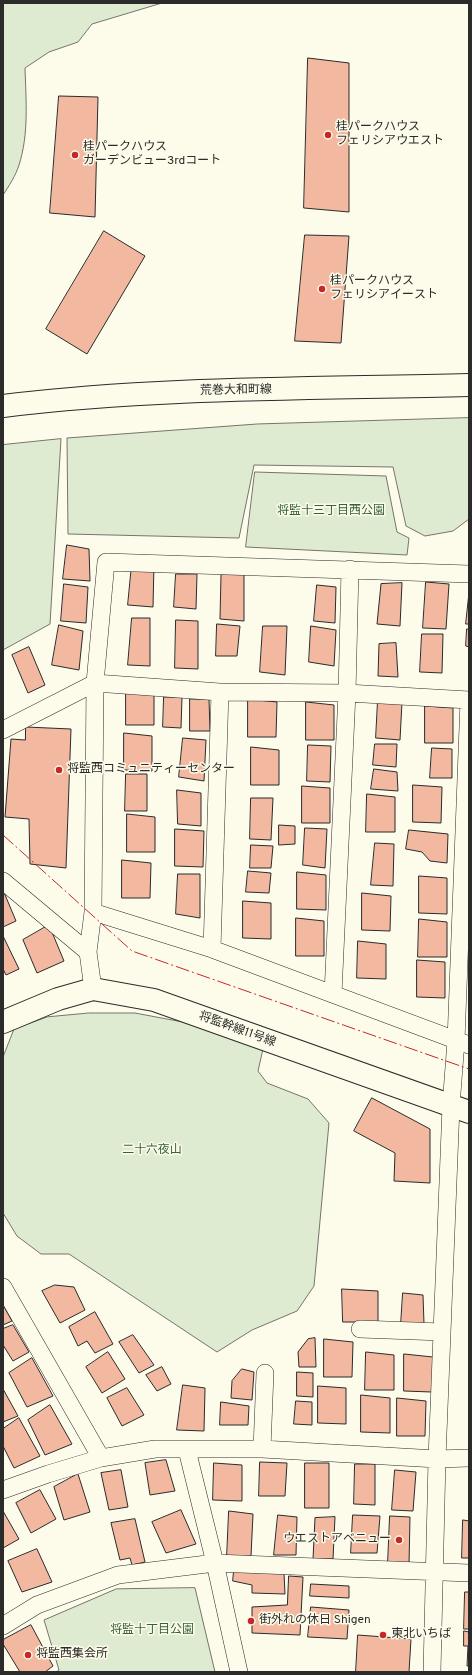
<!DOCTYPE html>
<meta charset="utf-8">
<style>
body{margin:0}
#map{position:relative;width:472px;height:1675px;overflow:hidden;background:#fdfbea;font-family:Overpass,sans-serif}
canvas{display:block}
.frame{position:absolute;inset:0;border:4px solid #2b2b2b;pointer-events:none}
</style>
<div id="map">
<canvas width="472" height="1675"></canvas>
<div class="frame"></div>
</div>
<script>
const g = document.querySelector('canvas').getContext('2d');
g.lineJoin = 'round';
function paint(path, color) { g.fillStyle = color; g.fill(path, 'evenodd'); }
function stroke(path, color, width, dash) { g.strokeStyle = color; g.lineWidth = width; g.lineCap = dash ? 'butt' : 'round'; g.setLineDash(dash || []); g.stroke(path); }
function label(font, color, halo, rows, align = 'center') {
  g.font = font + ' Overpass,"Noto Sans JP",sans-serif'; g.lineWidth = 3; g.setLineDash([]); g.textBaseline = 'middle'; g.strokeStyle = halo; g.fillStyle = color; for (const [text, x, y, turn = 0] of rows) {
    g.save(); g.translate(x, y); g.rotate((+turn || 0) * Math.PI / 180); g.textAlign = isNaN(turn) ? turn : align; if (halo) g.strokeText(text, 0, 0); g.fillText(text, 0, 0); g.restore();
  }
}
const green = new Path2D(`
 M3,3h159l-70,21 -14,18 -29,10 -24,16c1,32 4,66 -6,97 -3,10 -10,21 -16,30z
 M469,418v101l-16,12 -28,5 -19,-10 -13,-59 -139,-2 -15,73 -171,-4 -1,-96 190,-14z
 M61,439l-11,185 -47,26v-205z
 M255,472l131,4 11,56 12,6 -2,17 -161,-8z
 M89,1013h46l69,13 59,23 -5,22 9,12 41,16 21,24 -15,163 -17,25 -45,19 -35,22 -148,-98h-28l-24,-18 -14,-23v-156l11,-28 33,-12z
 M195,1588l20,84h-159l3,-2 -15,-50 72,-31z`);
paint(green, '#deebd1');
stroke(green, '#74746e', 1);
const building = new Path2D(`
 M308,58l41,5v149l-45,-4z
 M59,96l39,1 -3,120 -45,-4z
 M104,231l41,25 -58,98 -41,-25z
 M305,235l44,1 -8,107 -46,-2z
 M67,545l22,4 1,32 -27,-2z
 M132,564h22l-1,43 -25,-2z
 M176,574h21l-1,35 -22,-2z
 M244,574v47l-24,-2 1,-44z
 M426,582l23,2 -3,45 -23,-1z
 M402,583l-2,43 -23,-2 4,-40z
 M64,584l24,3 -2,36 -25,-2z
 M317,585l19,2 -1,36 -21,-2z
 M469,593v31h-3z
 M132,618h18v48l-22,-1z
 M176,620l22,1v48l-23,-1z
 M217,624l23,2 -3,30h-21z
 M59,625l24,6 -4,39 -27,-5z
 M263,626h24l-2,49 -25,-3z
 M311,626l25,4 -2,36 -25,-4z
 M467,629h2v18l-3,-1z
 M422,634h21l-1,39 -22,-1z
 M396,643l2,34 -20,-1 1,-32z
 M29,647l16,38 -17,8 -16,-38z
 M126,688l28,2v35h-28z
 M164,697h18l-1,31 -18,-1z
 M190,699h19l1,32h-20z
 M248,699l29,3 -1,35h-28z
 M378,700l24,2 -2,38 -24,-2z
 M306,702l28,3v35h-28z
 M425,706l28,2v35h-28z
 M26,727l45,2 -5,139 -36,-4 -1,-45 -24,-2 6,-78 14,1z
 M124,733l28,3v35l-28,-1z
 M183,738l23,2 -2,41 -25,-4z
 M375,744h22l-1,23 -23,-2z
 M308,745l23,1 -1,36 -23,-1z
 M251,747l28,3v35h-28z
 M432,748l20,1v29h-22z
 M374,769l23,3 1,19 -27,-2z
 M126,774h21v37h-22z
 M413,785l29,2 -1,36 -28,-1z
 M302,786l28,2v35h-28z
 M177,790l24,3v33l-23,-2z
 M367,794l28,3v35h-29z
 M251,798h22l-2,42 -21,-1z
 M127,814l28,3v35h-28z
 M279,825l16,1v18l-16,1z
 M305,828l22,1 -2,39 -22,-3z
 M175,829l29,2 -1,36 -28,-1z
 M409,830l39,4 -1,29 -17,-2 -8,-9 -16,-3z
 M375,843l19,1 -1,42 -22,-1z
 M251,845l22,1 -2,22h-21z
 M122,860l29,3 -1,35h-28z
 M248,871l23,2 -2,20 -23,-1z
 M297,872l29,3v35l-29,-1z
 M178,874h22v44l-24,-4z
 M419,876l28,2v36l-28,-1z
 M3,890l13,31 -13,6z
 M362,893l29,3 -1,35 -28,-1z
 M243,901l28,2v36l-28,-1z
 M296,918l28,3v35h-28z
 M419,919l28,3v35h-29z
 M49,925l15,36 -27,12 -14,-33z
 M4,938l15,31 -13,6 -3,-6v-30z
 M358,941l28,3v35l-29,-1z
 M417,960l28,2v36l-28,-1z
 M372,1098l58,31v54l-36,-2 1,-28 -41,-22z
 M55,1285l19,2 11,23 -25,13 -18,-32z
 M342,1289l36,2v31h-35z
 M403,1293l20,2 1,29h-23z
 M3,1305l9,16 -9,4z
 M95,1312l18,32 -18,9 -8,-12 -9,5 -9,-19z
 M13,1325l16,27 -16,9 -10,-16v-16z
 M133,1335l21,30 -15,8 -20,-31z
 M315,1338l1,29h-17l-1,-15 10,-13z
 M324,1339l29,3 -1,35h-28z
 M108,1352l17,27 -23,14 -16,-26z
 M366,1352l28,3v35h-29z
 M404,1354l29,3 -1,35 -28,-1z
 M32,1358l21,38 -26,11 -18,-34z
 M162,1367l9,17 -14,7 -11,-16z
 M242,1369l12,3 -2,28 -21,-2 1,-17z
 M297,1372l16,1v24l-16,-1z
 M183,1385l22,3 -1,43 -27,-1z
 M318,1386l28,2v36l-28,-1z
 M127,1388l17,27 -22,11 -15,-28z
 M3,1389l15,27 -15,6z
 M361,1395l29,3v35l-29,-1z
 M397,1398l29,3 -1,35h-28z
 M296,1401l16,1v23l-18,-1z
 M221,1402l28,4 -1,19h-28z
 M50,1405l22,39 -27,11 -17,-35z
 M19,1418l21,38 -26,12 -11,-22v-17z
 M166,1460l9,31 -25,4 -5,-32z
 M260,1462l27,1 -2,33h-26z
 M214,1463l28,2v36l-29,-1z
 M305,1463h24v45h-24z
 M355,1464h20v41l-21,-1z
 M121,1470l7,37 -19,3 -8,-37z
 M395,1470l21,2 -3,39 -21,-1z
 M78,1474l12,38 -26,8 -10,-33z
 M40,1490l16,29 -25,14 -15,-30z
 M181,1510l15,34 -30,9 -14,-31z
 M3,1511l16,28 -16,9z
 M229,1511l24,3 -2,42 -24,1z
 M278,1515l19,2 -1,38h-22z
 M353,1515l27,1 -3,37h-26z
 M390,1516l20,1 -1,48 -21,-2z
 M335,1517l-2,42h-20l2,-41z
 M135,1519l10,43 -13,3 -2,-7 -10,2 -9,-37z
 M463,1520l6,1v37h-7z
 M37,1549l15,33 -30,10 -14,-31z
 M234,1571l50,2 1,21 -33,-1v-8l-19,-4z
 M289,1576l14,1 -3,58 -48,-2v-26l35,-2z
 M311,1584l38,2v12l-39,-2z
 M465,1592h4v37h-5z
 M311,1607l38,3 -2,29 -39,-2z
 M31,1625l22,41 -8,6h-25l-17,-28v-4z
 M464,1631l5,1v34h-2l1,-20h-4z
 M358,1635l53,4 -2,33h-53z`);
paint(building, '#f2b8a0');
stroke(building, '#2b2b2b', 1);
const street = new Path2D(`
 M3,730l92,-47 125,9 127,1 122,7
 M3,881l85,71
 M93,912l119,37 257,96
 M212,949l8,-257
 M93,989l-5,-37 5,-40 2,-229 11,-121 363,12
 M333,994l14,-301 3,-124
 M3,1287l98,171
 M360,1329l82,3
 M262,1449l3,-76
 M187,1450l28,113 24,109
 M3,1490l45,-16 53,-16 54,-9h107l175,10 32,-1
 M3,1626l34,-21 81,-30 97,-12 254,10
 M432,1672l5,-213 14,-353 5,-65 13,-341`);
const secondary = new Path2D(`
 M3,406c154,-19 311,-17 466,-21
 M3,1022l55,-23 35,-10 61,11 315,112`);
stroke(street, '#2b2b2b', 18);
stroke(secondary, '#2b2b2b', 24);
stroke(street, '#fdfbea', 17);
stroke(secondary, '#fdfbea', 22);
stroke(new Path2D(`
 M3,835l129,116 337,118`), '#c62828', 1, [14, 3, 2, 3]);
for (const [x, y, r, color] of [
 [328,135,4,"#c62828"],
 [75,155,4,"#c62828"],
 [322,289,4,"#c62828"],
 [59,770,4,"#c62828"],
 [399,1540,4,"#c62828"],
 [251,1621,4,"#c62828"],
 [383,1635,4,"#c62828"],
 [28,1655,4,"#c62828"]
]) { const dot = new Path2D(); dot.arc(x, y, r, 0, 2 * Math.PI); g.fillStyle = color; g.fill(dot); stroke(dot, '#fdfbea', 1.5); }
label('12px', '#2b2b2b', '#fdfbea', [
 ["桂パークハウス",336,128],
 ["フェリシアウエスト",336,142],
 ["桂パークハウス",83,148],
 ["ガーデンビュー3rdコート",83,162],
 ["桂パークハウス",330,282],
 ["フェリシアイースト",330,296],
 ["将監西コミュニティーセンター",67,770],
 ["ウエストアベニュー",391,1540,"right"],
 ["街外れの休日 Shigen",259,1621],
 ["東北いちば",391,1635],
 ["将監西集会所",36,1655]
], 'left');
label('12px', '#2b2b2b', '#fdfbea', [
 ["荒巻大和町線",236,391,-1],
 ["将監幹線11号線",237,1030,20]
]);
label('12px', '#34623c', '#fdfbea', [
 ["将監十三丁目西公園",331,512],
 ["二十六夜山",152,1151],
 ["将監十丁目公園",152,1631]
]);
</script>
